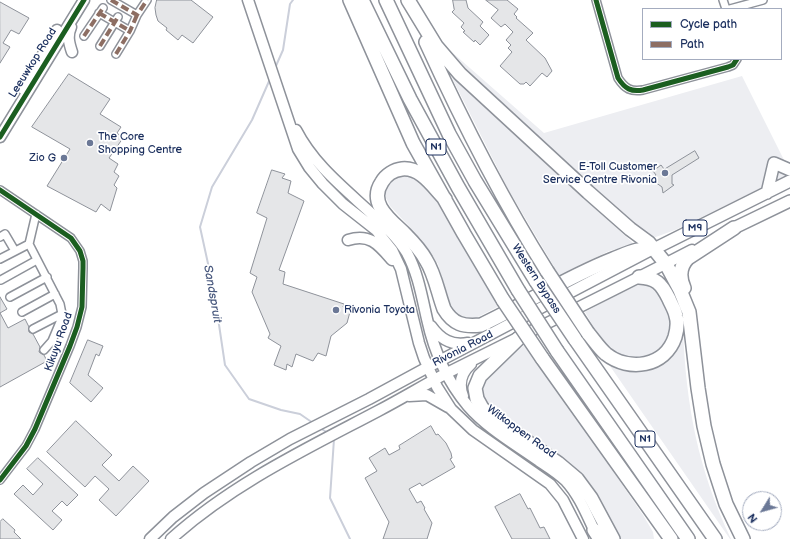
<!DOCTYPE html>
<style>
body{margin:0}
#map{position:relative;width:790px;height:539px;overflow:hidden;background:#fff;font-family:"Balsamiq Sans",sans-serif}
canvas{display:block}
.legend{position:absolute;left:642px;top:8px;width:140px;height:52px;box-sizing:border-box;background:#fff;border:1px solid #a4acbf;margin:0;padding:5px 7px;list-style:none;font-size:12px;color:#1b2f5e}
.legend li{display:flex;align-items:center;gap:8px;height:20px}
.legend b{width:20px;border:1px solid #a4acbf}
.north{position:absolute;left:742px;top:491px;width:40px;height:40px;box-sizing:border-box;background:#fff;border:1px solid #a4acbf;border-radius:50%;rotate:233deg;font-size:11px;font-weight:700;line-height:16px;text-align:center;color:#1b2f5e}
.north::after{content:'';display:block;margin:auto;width:14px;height:18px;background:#6b7896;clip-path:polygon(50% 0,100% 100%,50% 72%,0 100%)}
</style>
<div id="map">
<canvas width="790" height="539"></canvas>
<ul class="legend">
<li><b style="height:5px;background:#1b5e20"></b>Cycle path</li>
<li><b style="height:5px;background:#8d6e63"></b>Path</li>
</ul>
<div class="north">N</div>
</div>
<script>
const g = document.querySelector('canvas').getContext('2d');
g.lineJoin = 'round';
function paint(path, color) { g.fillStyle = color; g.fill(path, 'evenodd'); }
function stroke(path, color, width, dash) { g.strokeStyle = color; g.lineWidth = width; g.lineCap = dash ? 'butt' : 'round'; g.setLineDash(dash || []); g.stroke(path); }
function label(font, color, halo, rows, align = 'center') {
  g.font = font + ' "Balsamiq Sans",sans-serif'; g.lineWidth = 3.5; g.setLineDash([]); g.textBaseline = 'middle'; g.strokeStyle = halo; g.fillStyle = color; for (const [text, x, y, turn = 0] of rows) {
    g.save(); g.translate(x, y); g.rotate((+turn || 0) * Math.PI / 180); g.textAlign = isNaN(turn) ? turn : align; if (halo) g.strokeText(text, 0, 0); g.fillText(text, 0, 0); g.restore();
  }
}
paint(new Path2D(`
 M438,40l106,93 198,-57 48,96v2l-115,56 -22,8 -7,-1 -172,-155z
 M448,70l76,73 110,101 -25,7 -50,24 -51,-86z
 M401,171l27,13 73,121 -27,14 -6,-1 -13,-5 -6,-12 -11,-37 -17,-25 -31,-33 -4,-8 -1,-5 2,-9z
 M641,282c15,6 18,11 24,26 3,7 6,16 5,24 -6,25 -38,32 -58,18 -12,-9 -19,-25 -27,-38z
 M683,329c3,77 15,140 48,210h-1l-127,-183 42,13z
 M527,343l58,82 32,52 26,38 10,17 1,7h-34c-14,-27 -28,-55 -51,-76l-78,-54c-5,-7 -10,-14 -8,-23 3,-14 32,-34 44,-43z`), '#edeef2');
stroke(new Path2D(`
 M275,68l8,-18 7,-46 3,-4
 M270,79l-18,41 -40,67 -12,40 14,64 11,74 24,34 32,11 19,4 13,9
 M320,428l8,5
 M334,439l-4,59 20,41`), '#cbcfda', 2);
const building = new Path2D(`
 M157,0h34l22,17 -20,26 -11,-8 -4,5 -12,-10 1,-2 -9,-7 -2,-6 -1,-7z
 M453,0h13l2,8 15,14 -3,4 9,9 -9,10 -5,-5 -1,2 -11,-10 2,-1 -4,-4 3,-4 -12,-11 2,-2z
 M486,0h21l11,9 -4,5 3,3 -1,1 17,15 -7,7 19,18 7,13 -5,6 -5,-4 -12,13 -4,-4 -2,2h-4l-20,-18 12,-14 -4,-4 3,-3 -5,-5 7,-8 -8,-8 -4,3 -10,-9 7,-8z
 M0,2l29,16 -10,16 -8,-4 -8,13 7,4 -10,16z
 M69,74l41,25 -10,15 21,13 -4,6 6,5 -14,20 9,6 -4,8 5,4 -5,9 3,3 -7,23 -9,-7 -5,8 -49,-26 23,-37 -38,-22z
 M695,151l4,7 -27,17v9l2,1 -11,8 -1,-6 -7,-5 -1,-5 2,-2 -3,-4 8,-6 3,4z
 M272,170l13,4 -3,4 9,3 -3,12 16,8 -25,69 6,2 -2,12 61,20 -1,3 8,1 -4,15 -16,13 -5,20 -8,-3 -5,8 -17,-7 -4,13 -5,-3 -1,6 -12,-5 7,-19 -13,-8 2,-4 -18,-42 5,-15 -7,-4 17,-55 -10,-5z
 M0,297l7,12 -7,4z
 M0,313l8,15 17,-9 4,8v5l4,2 7,13 -1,5 5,3 3,6 -47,26z
 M88,340l15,6 -4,10 -3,-2 -8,21 15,13 -12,14 -21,-19z
 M76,421l36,34 -10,10 17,16 14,-15 16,15 -33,35 -17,-16 10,-11 -14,-13 -10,11 -38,-35z
 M431,426l5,9 2,-1 8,9 5,10 1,5 -2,1 5,8 -33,19 -2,-3 -11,6 8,14 4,-2 4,7 -1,1 8,14 -5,16h-44l6,-17 -24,-44 12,-7 -8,-13 16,-10 4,7 11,-6 -1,-3z
 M38,458l40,37 -11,11 -5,-5 -10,10 10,9 -9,10 -39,-36 9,-9 10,10 10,-11 -16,-15z
 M520,494l8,15 2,-1 10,20 4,-1 6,12h-38l-17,-32z
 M3,519l12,11 -1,2 7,7h-21v-17z`);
paint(building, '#e5e6e8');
stroke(building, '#8e929a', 1);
const street = new Path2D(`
 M111,0l26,15 10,-15
 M596,0l22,78c7,11 13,14 25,12l85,-23 5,-2 4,-6
 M723,0l3,9
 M730,9l33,-9
 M99,13l31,18
 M84,36l19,-28
 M100,46l18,-29
 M116,54l14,-23 7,-16
 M0,190l71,48 9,13 3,10v7l-1,39 -5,20 -7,19 -35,83 -9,17 -26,34
 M36,214l-7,30 31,60 2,10 -2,8 -8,19 -8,9
 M0,237l5,-3 10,17
 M0,259l29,-15
 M1,280l36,-20
 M10,297l37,-20
 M22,312l33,-18
 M33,329l29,-15`);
const secondary = new Path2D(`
 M248,0l50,149 11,18 14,17 20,20 33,26 16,20 9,19 18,74 5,15 13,29 14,22 22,21 77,54 13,16 20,39
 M71,27c-4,9 -2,16 1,25
 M23,89l34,-59
 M296,130c18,35 48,58 77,85 12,11 25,23 34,38 11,20 15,44 20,66 7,32 19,61 41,87 19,22 47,38 71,55 9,6 19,12 27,20 14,15 22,37 31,55
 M0,137l84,-137
 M348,240c22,-7 31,5 44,20
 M431,326c10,14 21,20 37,17
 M409,396l18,-1 21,12
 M463,396c-5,-13 -2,-23 8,-32
 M150,539l23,-22 31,-24 47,-31 39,-23 79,-40 59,-32 223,-117
 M171,539c61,-55 135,-90 207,-128 23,-12 46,-26 69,-38 82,-41 164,-81 245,-123`);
const primary = new Path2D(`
 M767,193l7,-30 16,7
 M734,228l56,-27
 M654,249l136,-68`);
const highway = new Path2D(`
 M350,0l63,143 51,91 39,66
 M362,0l48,99 48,88 60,103
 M386,0l63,134 26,47 61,100
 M408,0l28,46 24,28 128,118 42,37 19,14 17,21 14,26 9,22 9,76 6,38 9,38 13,40 17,35
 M426,42c36,79 75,156 121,229
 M445,199c-12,-12 -24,-32 -43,-30 -8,1 -16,6 -20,13 -15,22 10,39 23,52 8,8 16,17 21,26 9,14 12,33 18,49 9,15 19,18 37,16 44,-21 86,-48 132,-66 13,-5 26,-12 41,-10
 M684,288c-5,-11 -5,-21 4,-30l46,-30
 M588,333c6,7 11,15 18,21 23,18 59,13 69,-17 2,-7 3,-15 1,-21 -1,-6 -5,-12 -7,-17 -8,-16 -13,-21 -30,-22
 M519,338l-39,38 -5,12 2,11 5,9 11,10 65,45 19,16 14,19 22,41
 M575,339l140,200
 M557,351l131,188
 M542,358l129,181
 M594,530l6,9`);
stroke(street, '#8e929a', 10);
stroke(secondary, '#8e929a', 13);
stroke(primary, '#8e929a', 14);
stroke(highway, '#8e929a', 16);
stroke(street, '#fff', 7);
stroke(secondary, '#fff', 10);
stroke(primary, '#fff', 11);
stroke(highway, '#fff', 13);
const highwayBridge = new Path2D(`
 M547,271l41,62
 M536,281l39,58
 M518,290l39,61
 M503,300l39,58`);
stroke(highwayBridge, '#8e929a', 16, []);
stroke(highwayBridge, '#fff', 13);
stroke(new Path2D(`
 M111,0l26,15 10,-15
 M99,13l31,18
 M84,36l19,-28
 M100,46l18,-29
 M116,54l14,-23 7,-16`), '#8d6e63', 4, [8, 4]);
stroke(new Path2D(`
 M596,0l22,78c7,11 13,14 25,12l85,-23 5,-2 4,-6
 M0,137l84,-137
 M0,190l71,48 9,13 3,10v7l-1,39 -5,20 -7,19 -35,83 -9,17 -26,34`), '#1b5e20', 5);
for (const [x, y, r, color] of [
 [90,143,4,"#6b7896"],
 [64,158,4,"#6b7896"],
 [665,173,4,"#6b7896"],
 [336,310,4,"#6b7896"]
]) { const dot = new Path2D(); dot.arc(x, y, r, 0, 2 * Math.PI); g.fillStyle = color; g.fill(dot); stroke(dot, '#fff', 1.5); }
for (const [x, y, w] of [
 [436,147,20],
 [695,228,24],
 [645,439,20]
]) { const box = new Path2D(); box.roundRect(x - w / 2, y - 8, w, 16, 3); g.fillStyle = '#fff'; g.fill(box); stroke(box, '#1b2f5e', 1); }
label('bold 10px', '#1b2f5e', null, [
 ["N1",436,147],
 ["M9",695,228],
 ["N1",645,439]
]);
label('11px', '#1b2f5e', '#fff', [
 ["Leeuwkop Road",33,63,-58],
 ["Western Bypass",536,279,57],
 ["Kikuyu Road",59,342,-70],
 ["Rivonia Road",463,349,-27],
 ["Witkoppen Road",521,432,36]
]);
label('11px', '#1b2f5e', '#fff', [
 ["The Core",98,137],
 ["Shopping Centre",98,150],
 ["Zio G",56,158,"right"],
 ["E-Toll Customer",657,167,"right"],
 ["Service Centre Rivonia",657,180,"right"],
 ["Rivonia Toyota",344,310]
], 'left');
label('italic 12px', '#49597e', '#fff', [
 ["Sandspruit",212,294,80]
]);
</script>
